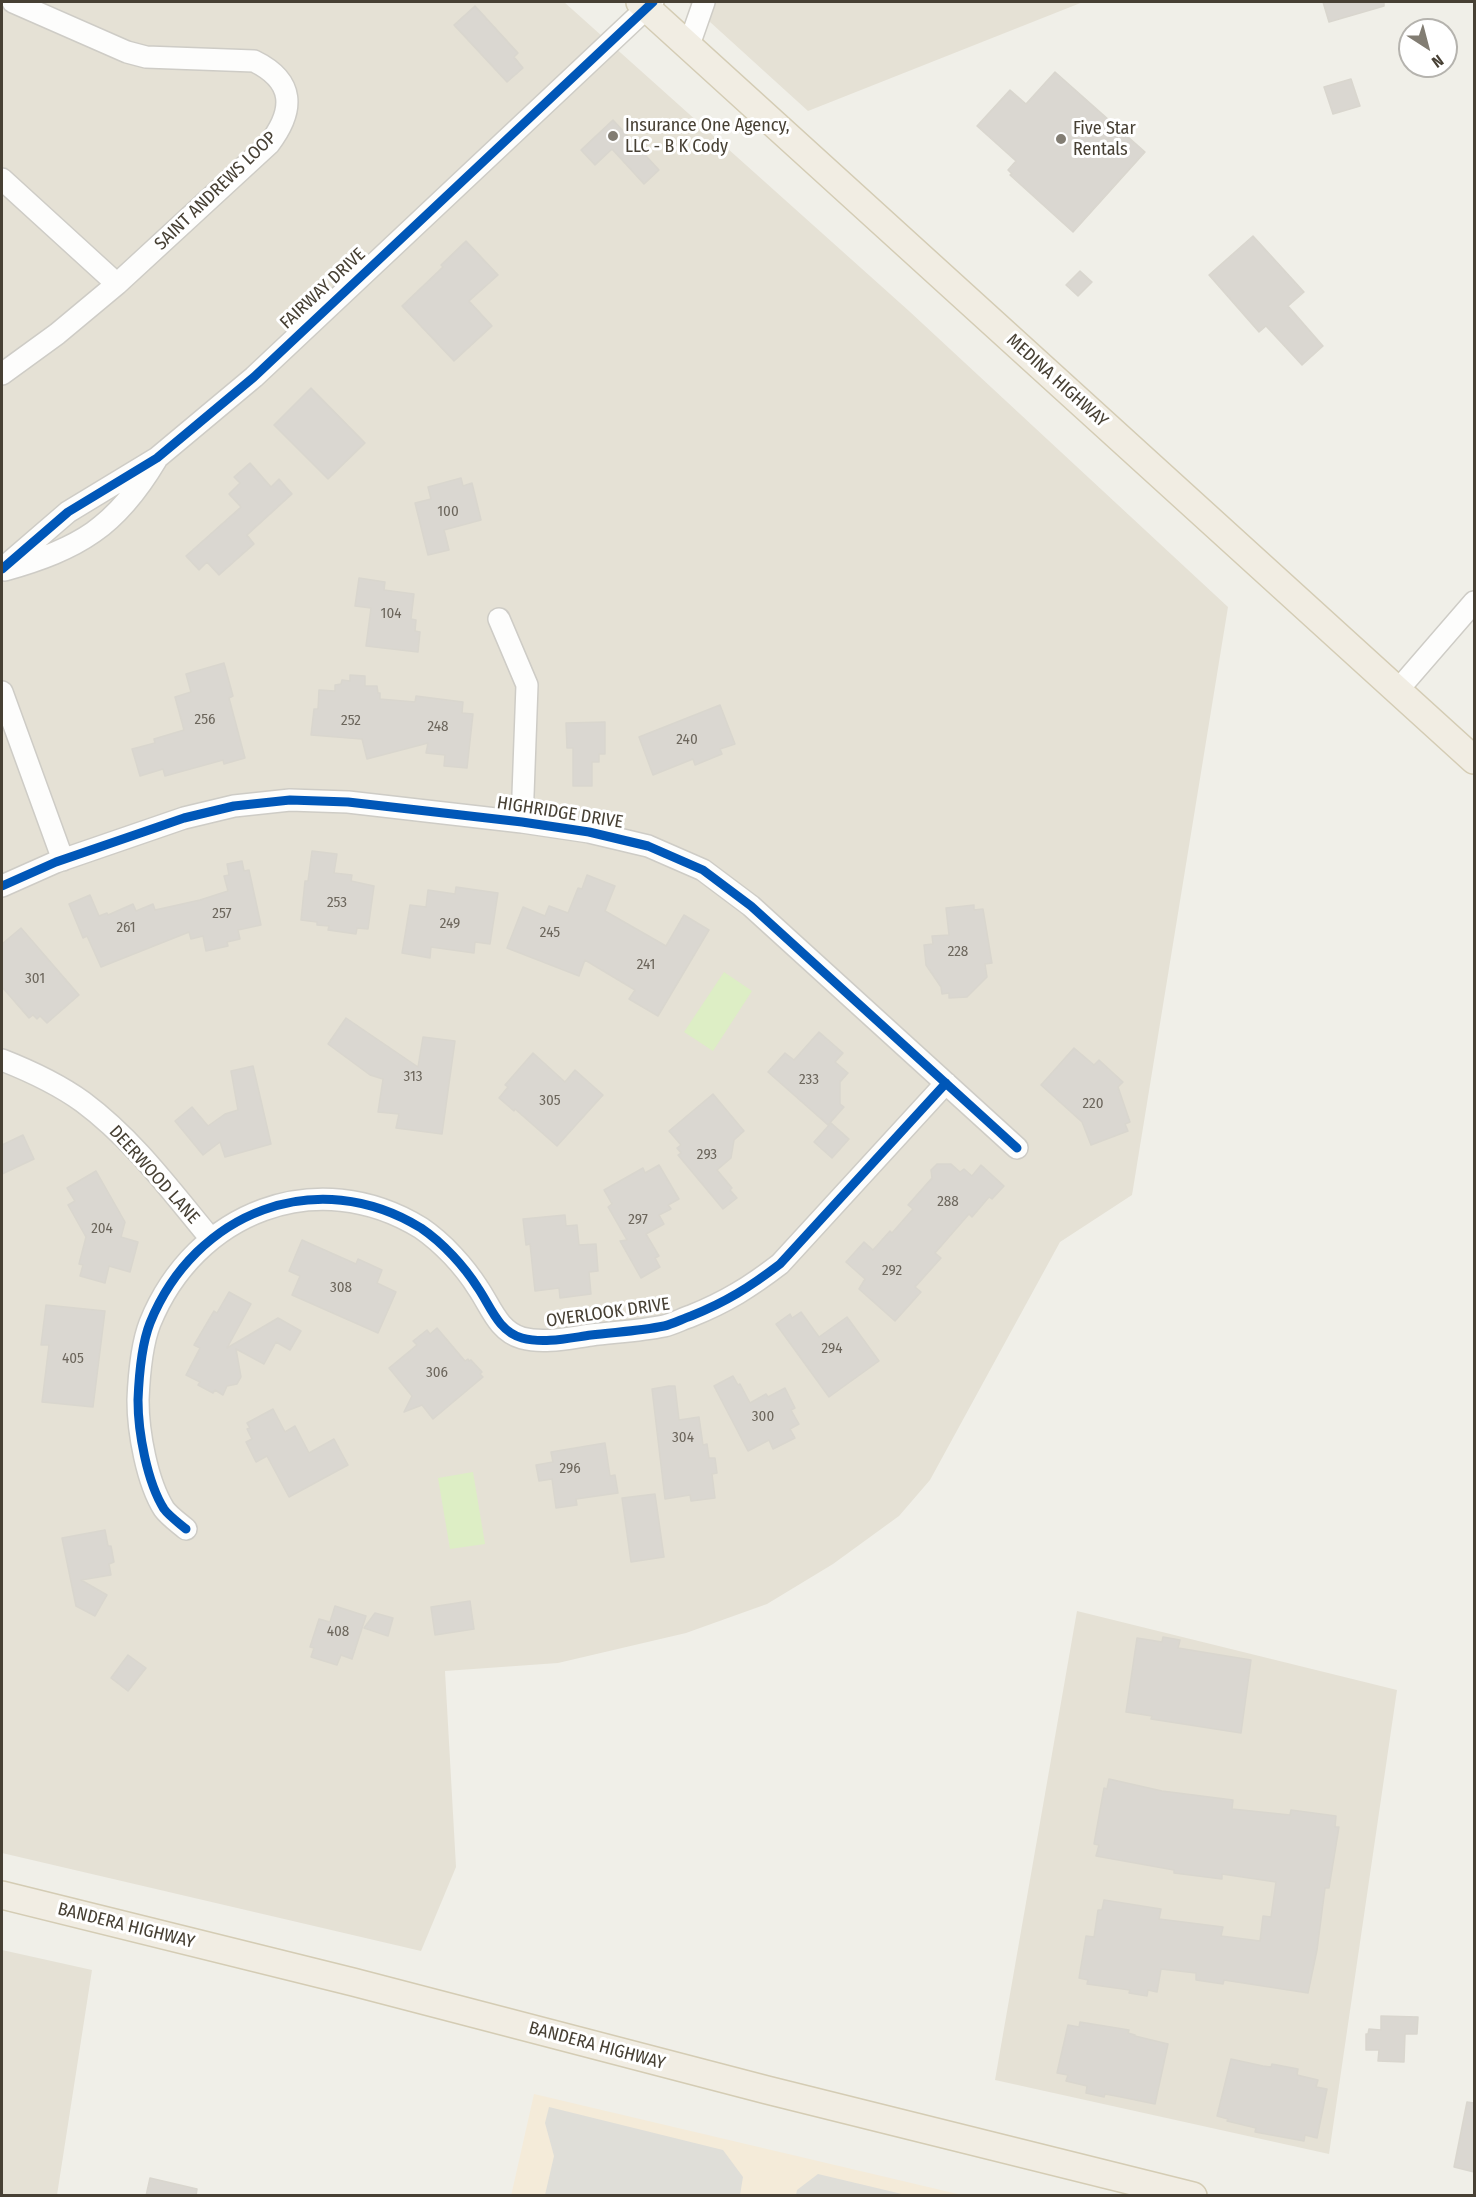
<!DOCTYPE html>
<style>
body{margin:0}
#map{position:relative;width:1476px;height:2197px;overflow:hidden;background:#f0efe8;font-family:"Fira Sans Condensed",sans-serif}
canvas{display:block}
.frame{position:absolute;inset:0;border:3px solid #474034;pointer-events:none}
.north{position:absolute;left:1398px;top:18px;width:60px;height:60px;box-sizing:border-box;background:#fff;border:2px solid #b5b3ae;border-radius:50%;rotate:144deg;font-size:16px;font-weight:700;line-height:24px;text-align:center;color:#474034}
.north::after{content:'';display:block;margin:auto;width:21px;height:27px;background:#827d73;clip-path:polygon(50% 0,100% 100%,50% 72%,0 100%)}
</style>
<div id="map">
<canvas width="1476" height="2197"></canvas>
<div class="frame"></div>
<div class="north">N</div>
</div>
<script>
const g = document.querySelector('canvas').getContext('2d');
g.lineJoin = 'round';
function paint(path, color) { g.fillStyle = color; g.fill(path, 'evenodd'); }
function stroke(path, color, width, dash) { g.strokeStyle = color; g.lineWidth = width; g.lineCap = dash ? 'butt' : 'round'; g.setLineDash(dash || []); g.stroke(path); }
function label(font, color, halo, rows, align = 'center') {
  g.font = font + ' "Fira Sans Condensed",sans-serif'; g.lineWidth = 6; g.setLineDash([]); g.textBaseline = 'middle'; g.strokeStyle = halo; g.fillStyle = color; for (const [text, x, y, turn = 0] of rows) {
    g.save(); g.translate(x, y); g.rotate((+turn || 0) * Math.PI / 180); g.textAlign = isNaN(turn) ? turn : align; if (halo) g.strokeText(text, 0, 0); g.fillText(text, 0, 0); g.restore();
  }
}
paint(new Path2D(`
 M2,2h562l345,309 319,296 -96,588 -72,47 -130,238 -31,36 -66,48 -66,40 -81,29 -128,30 -113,8 11,196 -35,84 -419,-98z
 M688,2h395l-275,109z
 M1077,1611l320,79 -68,464 -334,-74z
 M2,1950l90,20 -35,225h-55z`), '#e5e1d5');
paint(new Path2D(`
 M534,2094l428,101 -451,1z`), '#f4ebd9');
paint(new Path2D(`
 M724,972l28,19 -39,60 -29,-19z
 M473,1472l12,72 -35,5 -12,-71z`), '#ddeec5');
paint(new Path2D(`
 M549,2107l174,43 20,27 -3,18h-195l9,-39 -9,-33z
 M818,2174l88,21h-110l1,-5z`), '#dfded8');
const building = new Path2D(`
 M1323,2h61v4l-55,16z
 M475,6l43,47 -4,4 9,11 -16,14 -53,-57z
 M1055,72l90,80 -72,80 -63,-57 2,-1 -4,-4 8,-9 -39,-35 33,-36 16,14z
 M1351,79l9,27 -27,8 -9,-27z
 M613,120l46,50 -15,14 -32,-35 -17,16 -14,-15z
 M1253,236l51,56 -16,14 35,40 -21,19 -36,-39 -7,6 -50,-57z
 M466,241l32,34 -29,26 23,25 -38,35 -52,-55 41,-39 -2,-2z
 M1080,271l12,11 -14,14 -12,-11z
 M311,388l54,55 -37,36 -54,-54z
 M250,463l21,24 8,-8 13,15 -45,41 7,9 -35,31 -12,-13 -8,8 -13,-14 55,-49 -12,-13 11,-11 -6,-6z
 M461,478l2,8 9,-3 9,37 -37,10 5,20 -21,5 -13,-52 16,-4 -3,-12z
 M359,578l26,4 -1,8 30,4 -3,25 5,1 -1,11 5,1 -2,20 -52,-6 5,-38 -16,-2z
 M224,663l9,33 -4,2 16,60 -21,6 -1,-4 -58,16 -2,-7 -23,7 -8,-27 23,-6 -1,-4 30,-9 -9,-33 16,-5 -5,-18z
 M350,675l15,1v10h12l1,7h2v6l35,3 1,-6 47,6 -1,11 11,1 -6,54 -23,-2 1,-11 -19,-2 2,-10 -61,16 -5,-20 -51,-4 3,-26h4l1,-19 16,1v-6l6,-1 1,-4 8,1z
 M720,705l15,39 -15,5 2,5 -27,11 -2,-6 -40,16 -14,-38z
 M605,722v32h-6v8h-7v24h-19v-38h-6l-1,-25z
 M312,851l25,3 -3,19 18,2 -1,6 23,5 -6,43 -11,-1 -1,6 -28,-4 1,-4 -12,-1v-3l-16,-2 4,-39h3z
 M242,861l2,10 5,-1 12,55 -23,5 2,9 -13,3 1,4 -22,5 -3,-15 -12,3 -2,-7 -88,35 -14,-31 -4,2 -14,-34 21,-9 9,21 8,-3 1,2 25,-11 3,7 17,-7 2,6 45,-10 28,-9 -4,-15 5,-1 -2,-11z
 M587,875l28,11 -10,25 61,35 18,-31 25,15 -51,86 -29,-17 6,-9 -50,-30 -6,16 -72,-28 16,-41 22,9 4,-10 19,7 10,-25 4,1z
 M456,887l42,6 -8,51 -15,-2 -1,11 -43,-6 -1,11 -28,-5 8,-48 16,2 2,-17 27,4z
 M974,905v5l9,-1 9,54 -7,1 2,13 -20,20 -18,1v-5l-7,1 -1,-7 -15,-22 -2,-20 9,-1 -1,-8 17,-1 -3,-27z
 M21,928l58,67 -32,28 -7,-7 -3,3 -4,-4 -4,3 -27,-31v-43z
 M346,1018l72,49 5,-30 32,4 -13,93 -46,-6 3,-14 -21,-2 5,-33 -13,-4 -42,-31z
 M819,1032l24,21 -8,9 13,11 -8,9v22l4,3 -16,18 -60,-53 17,-19 9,7z
 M1074,1048l20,17 5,-5 24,22 -5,5 12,35 -5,2 3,7 -37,14 -9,-23 -41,-37z
 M533,1053l32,29 10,-12 28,25 -46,51 -42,-37 -1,2 -15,-13 9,-11 -3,-2z
 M253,1066l18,78 -46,13 -5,-15 -17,13 -28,-34 17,-14 16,19 17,-12 13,-4 -7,-39z
 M713,1094l31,37 -10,9 -3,18 -14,12 15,18 -2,2 7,8 -14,11 -45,-54 3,-2 -4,-5 4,-3 -12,-14z
 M831,1123l18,16 -17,19 -18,-16z
 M23,1135l11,24 -32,15v-29z
 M937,1164h14l9,8 4,-3 8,7 9,-11 23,21 -12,13 -3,-2 -17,20 -3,-3 -34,39 6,5 -26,29 6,5 -26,29 -36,-32 6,-10 -19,-17 18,-20 9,8 17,-19 2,2 21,-24 -5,-4 24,-27 -1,-8z
 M659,1165l20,34 -11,6 3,4 -12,6 5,9 -18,10 13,22 -4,2 5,9 -19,11 -21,-37 7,-1 -19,-33 4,-3 -8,-14 39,-22 2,5z
 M96,1171l29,51 -4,15 17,5 -8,30 -21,-6 -4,17 -25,-7 3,-11 -4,-1 7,-27 -18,-32 7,-4 -8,-13z
 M565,1215l1,11 11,-1 2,20 17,-1 2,27 -9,1 2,22 -31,4 -1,-10 -24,3 -5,-47 -4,1 -3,-26z
 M302,1240l54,24 2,-5 24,11 -5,13 19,9 -18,41 -86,-38 8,-19 -11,-5z
 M229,1292l22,12 -24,44 51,-30 23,13 -11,19 -14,-8 -12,22 -28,-15 5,28 -4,7 -10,2 -4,9 -8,-5 -2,3 -15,-8 2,-3 -14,-7 14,-27 -6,-3 20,-34 3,2z
 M46,1305l59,6 -12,96 -51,-5 7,-57h-8z
 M801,1312l18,25 28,-20 32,44 -50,36 -53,-73 14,-10 2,4z
 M437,1328l28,33 3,-2 1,2 2,-1 11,12 -2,2 3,3 -50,42 -11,-14 -18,7 8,-16 -23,-28 28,-23 -4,-4 14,-11 3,4z
 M733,1376l5,9 2,-1 10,19 16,-9 2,3 17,-9 10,20 -4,2 8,14 -9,5 5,9 -22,11 -4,-9 -21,11 -34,-65z
 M669,1386h6l4,34 20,-3 4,28 4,-1 2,14h6l2,15 -5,1 3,24 -24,3 -1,-6 -25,4 -13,-110z
 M273,1409l12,23 10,-6 14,27 25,-14 14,26 -59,32 -22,-41 -11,6 -10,-20 6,-3 -5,-10 3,-1 -3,-5z
 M605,1443l5,33 5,-1 3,18 -42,6 1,6 -21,3 -4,-29 -13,2 -3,-16 17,-3 -2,-10z
 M655,1494l9,63 -33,5 -9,-64z
 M105,1530l3,16h3l3,16 -5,2 2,11 -30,5 26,15 -12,21 -19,-10 -14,-68z
 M470,1601l4,28 -39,6 -4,-28z
 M335,1606l31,10 -14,43 -11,-4 -4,10 -26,-8 3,-9 -4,-1 9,-28 11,3z
 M375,1613l18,5 -5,18 -24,-8z
 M1163,1637l17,3 -2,8 73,12 -10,73 -90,-14 1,-3 -26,-4 11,-74 25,4z
 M128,1655l18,13 -18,23 -17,-13z
 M1109,1779l53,12 71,9 -1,9 58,6 1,-5 45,6 -1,11h4l-10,61h-4l-8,62 -9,43 -84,-13 -1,4 -27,-4v-7l-35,-4 -4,23 -9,-2 -1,6 -18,-3 1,-3 -43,-6 1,-4 -9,-2 7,-42 8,1 4,-27h4l2,-10 57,9 -2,10 64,8 -2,9 39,5 3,-25 8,1 5,-35 -54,-8v5l-48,-6v-3l-78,-14 3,-11 -5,-1 10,-56 3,1z
 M1381,2016l37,1 -1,17h-12l-1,28 -26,-1 1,-11h-13v-16h2l1,-5 12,1z
 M1080,2022l49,8 -1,3 7,2v1l33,8 -13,60 -34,-7 -16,-3 -1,3 -18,-4 1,-7 -21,-5 2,-6 -11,-2 11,-48 11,2z
 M1231,2059l32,7 8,1 1,-3 26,5 -1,6 21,5 -2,7 11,2 -10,49 -12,-3 -1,6 -49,-9 1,-4 -29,-7 1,-2 -11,-3z
 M1467,2102l7,1v69l-20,-5z
 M150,2178l47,11 -1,7h-50z`);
paint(building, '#dad7d1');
stroke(building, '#d9d6ce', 1.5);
const minor = new Path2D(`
 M689,45l15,-43
 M2,179l115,105
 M2,374l55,-40 60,-50 152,-140c26,-34 26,-63 -15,-83l-108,-4 -19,-5 -114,-50
 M2,569l66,-57 89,-54 97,-81 399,-375
 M5,570c74,-21 111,-43 151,-110
 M499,619l28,66 -5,137
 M1397,691l77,-89
 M2,692l61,168
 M2,886l54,-24 128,-44 50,-12 56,-6 58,2 174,20 67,10 59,14 55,24 48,36 266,242
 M2,1060c28,11 56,24 81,42 51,38 88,89 128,137
 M186,1529c-7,-6 -17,-13 -22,-20 -17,-27 -26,-77 -26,-109 1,-25 3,-54 12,-77 45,-111 167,-159 271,-95 22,15 43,38 57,60 13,19 20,43 44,50 22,6 47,0 69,-3 24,-3 49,-4 73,-9 9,-2 18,-7 27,-10 35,-14 59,-29 89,-52l166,-181`);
const major = new Path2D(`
 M640,2l834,758
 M2,1895l351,87 414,108 426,106`);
stroke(minor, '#ceccc6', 24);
stroke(major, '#d4ccb4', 30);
stroke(minor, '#fdfdfc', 21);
stroke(major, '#f1ede3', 27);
stroke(new Path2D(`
 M2,569l66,-57 89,-54 97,-81 399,-375
 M2,886l54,-24 128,-44 50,-12 56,-6 58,2 174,20 67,10 59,14 55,24 48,36 266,242
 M186,1529c-7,-6 -17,-13 -22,-20 -17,-27 -26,-77 -26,-109 1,-25 3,-54 12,-77 45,-111 167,-159 271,-95 22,15 43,38 57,60 13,19 20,43 44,50 22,6 47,0 69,-3 24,-3 49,-4 73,-9 9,-2 18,-7 27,-10 35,-14 59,-29 89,-52l166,-181`), '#0057b8', 9);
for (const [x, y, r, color] of [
 [613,136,6,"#827d73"],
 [1061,139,6,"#827d73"]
]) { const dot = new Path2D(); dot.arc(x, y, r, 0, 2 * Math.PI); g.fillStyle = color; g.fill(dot); stroke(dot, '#fff', 2); }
label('15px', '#6c665c', null, [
 ["100",448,512],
 ["104",391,614],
 ["256",205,720],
 ["252",351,721],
 ["248",438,727],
 ["240",687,740],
 ["253",337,903],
 ["257",222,914],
 ["249",450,924],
 ["261",126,928],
 ["245",550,933],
 ["228",958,952],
 ["241",646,965],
 ["301",35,979],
 ["313",413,1077],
 ["233",809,1080],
 ["305",550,1101],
 ["220",1093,1104],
 ["293",707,1155],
 ["288",948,1202],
 ["297",638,1220],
 ["204",102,1229],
 ["292",892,1271],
 ["308",341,1288],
 ["294",832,1349],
 ["405",73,1359],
 ["306",437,1373],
 ["300",763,1417],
 ["304",683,1438],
 ["296",570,1469],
 ["408",338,1632]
]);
label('18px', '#474034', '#fff', [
 ["Insurance One Agency,",625,126],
 ["LLC - B K Cody",625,147],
 ["Five Star",1073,129],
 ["Rentals",1073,150]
], 'left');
label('18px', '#474034', '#fff', [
 ["SAINT ANDREWS LOOP",216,191,-44],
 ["FAIRWAY DRIVE",323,289,-43],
 ["MEDINA HIGHWAY",1057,381,42],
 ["HIGHRIDGE DRIVE",560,813,9],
 ["DEERWOOD LANE",154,1175,48],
 ["OVERLOOK DRIVE",608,1313,-8],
 ["BANDERA HIGHWAY",126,1926,14],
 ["BANDERA HIGHWAY",597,2046,15]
]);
</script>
